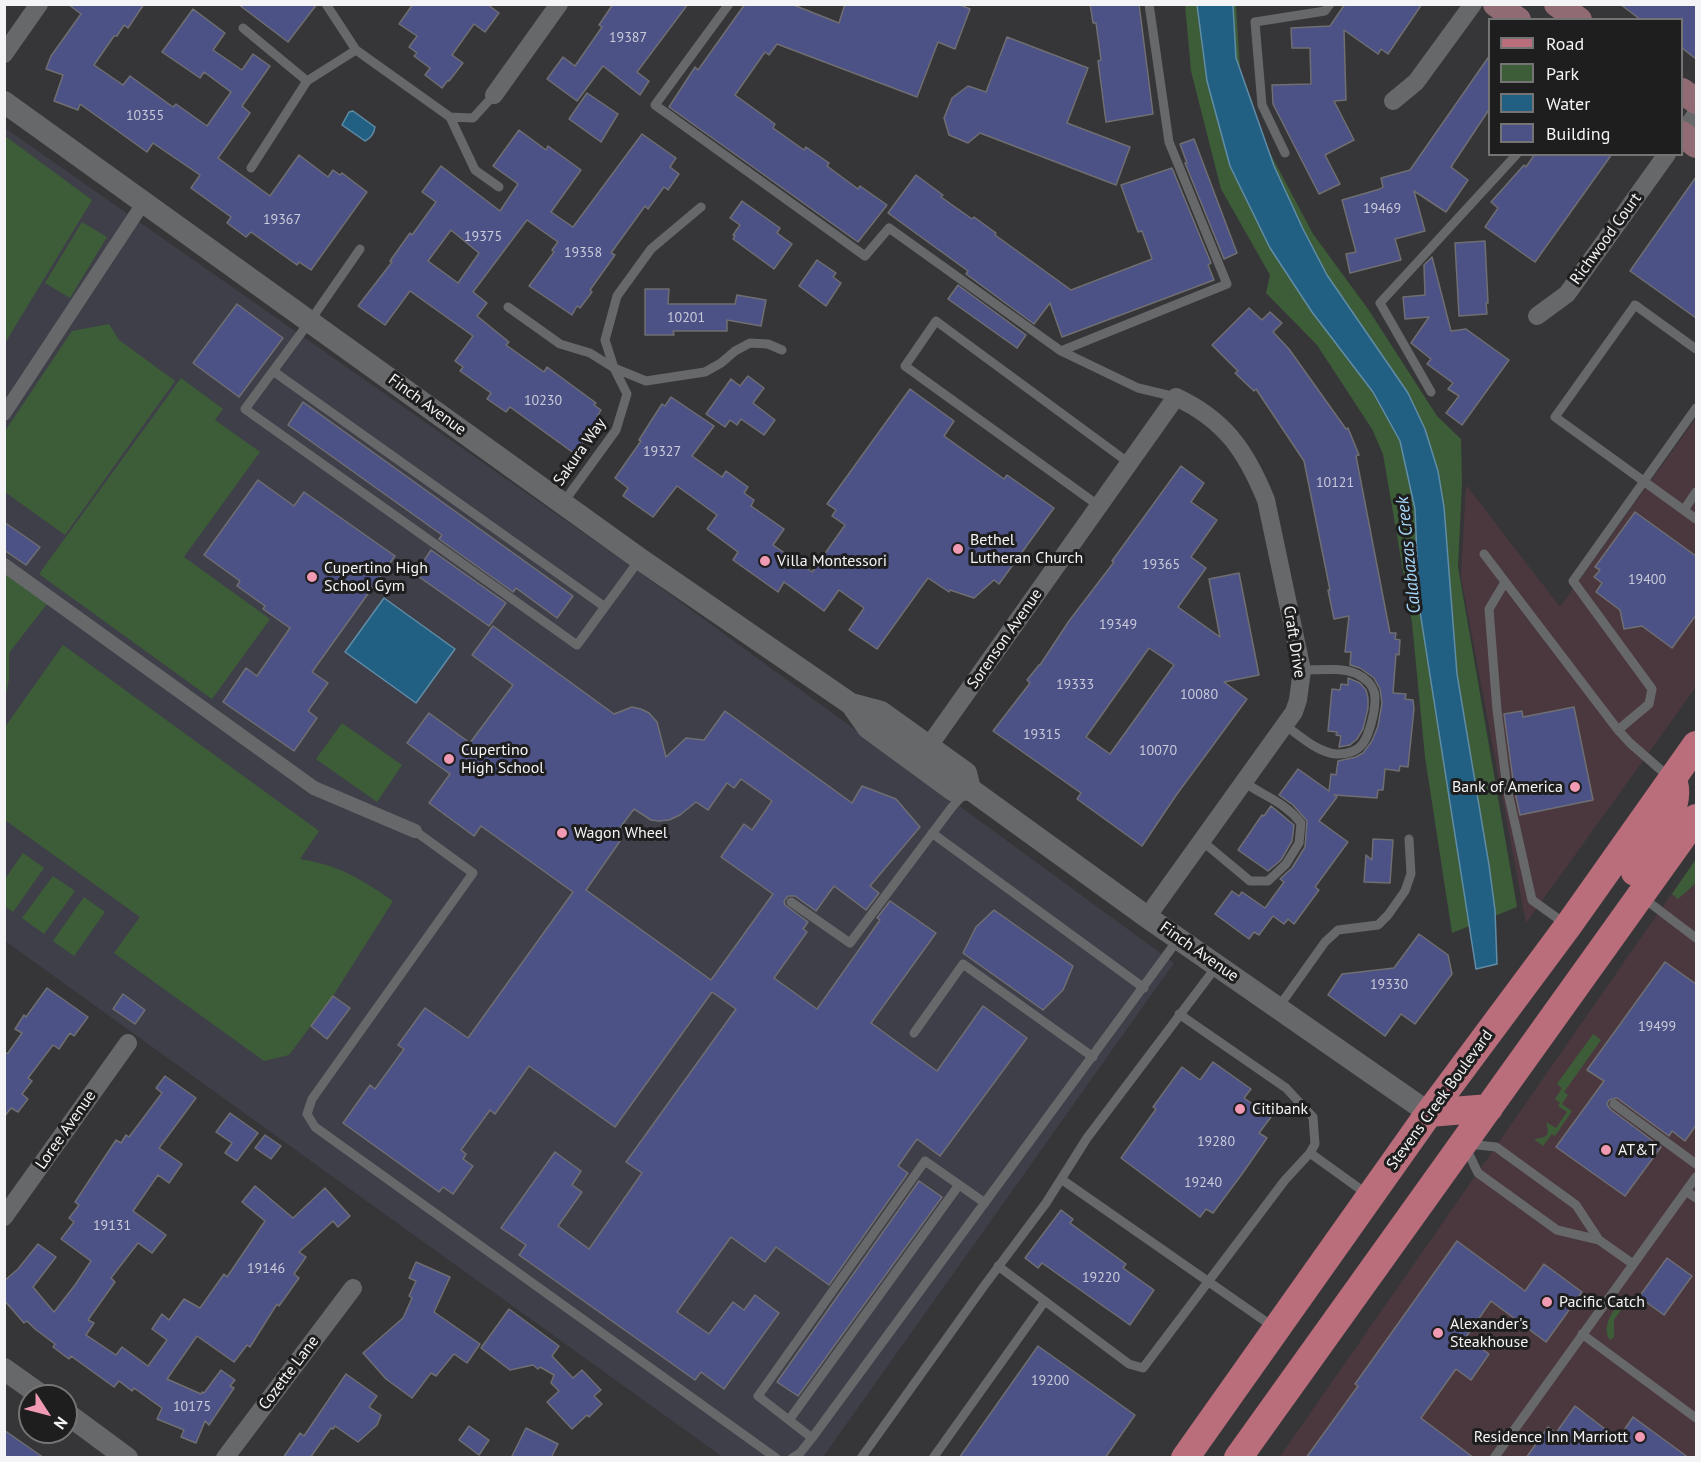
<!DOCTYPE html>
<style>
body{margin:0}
#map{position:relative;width:1701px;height:1462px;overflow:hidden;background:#363639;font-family:"PT Sans",sans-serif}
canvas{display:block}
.frame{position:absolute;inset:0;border:6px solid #f4f4f6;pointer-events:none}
.legend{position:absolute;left:1488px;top:18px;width:195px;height:138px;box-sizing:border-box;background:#1e1e1f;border:2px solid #747475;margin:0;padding:8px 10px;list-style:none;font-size:18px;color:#f4f4f6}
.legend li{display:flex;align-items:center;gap:12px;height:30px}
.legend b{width:30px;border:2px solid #747475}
.north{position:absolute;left:18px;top:1384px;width:60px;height:60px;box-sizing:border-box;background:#1e1e1f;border:2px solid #747475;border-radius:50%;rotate:126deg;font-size:16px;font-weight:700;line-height:24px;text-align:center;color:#f4f4f6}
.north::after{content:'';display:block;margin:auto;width:21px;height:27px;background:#f19ab4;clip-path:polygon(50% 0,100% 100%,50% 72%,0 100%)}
</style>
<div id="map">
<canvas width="1701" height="1462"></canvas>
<div class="frame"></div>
<ul class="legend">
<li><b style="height:8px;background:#ba6e7b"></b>Road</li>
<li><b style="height:16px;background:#3d5d38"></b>Park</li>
<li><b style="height:16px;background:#226083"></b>Water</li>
<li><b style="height:16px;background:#4c5186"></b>Building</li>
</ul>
<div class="north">N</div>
</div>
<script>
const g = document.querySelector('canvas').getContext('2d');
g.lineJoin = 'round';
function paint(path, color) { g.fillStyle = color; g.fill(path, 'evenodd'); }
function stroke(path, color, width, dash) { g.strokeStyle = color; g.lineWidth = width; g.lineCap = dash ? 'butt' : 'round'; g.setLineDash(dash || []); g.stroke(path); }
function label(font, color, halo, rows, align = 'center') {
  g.font = font + ' "PT Sans",sans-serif'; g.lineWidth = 6; g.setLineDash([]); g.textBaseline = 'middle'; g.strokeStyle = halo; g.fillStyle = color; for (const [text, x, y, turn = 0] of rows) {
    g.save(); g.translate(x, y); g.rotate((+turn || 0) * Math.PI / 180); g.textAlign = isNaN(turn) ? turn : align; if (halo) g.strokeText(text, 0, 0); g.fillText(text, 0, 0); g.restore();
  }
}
paint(new Path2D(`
 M1696,418v269l-170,236 -65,-346 5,-92 94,122z
 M1684,876l12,9v572l-417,1z`), '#4b383f');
paint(new Path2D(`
 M5,128l640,448 529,387 -351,494 -99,1 -719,-517z`), '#3e3f48');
paint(new Path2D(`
 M1185,5h51l6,95 71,134 55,75 69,107 24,23 1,44 -4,84 59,340 -65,26 -27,-176 -13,-134 -29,-169 -11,-25 -55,-84 -51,-52 4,-18 -49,-86 -30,-118z
 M5,136l87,64 -87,143z
 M82,222l25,15 -37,61 -25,-15z
 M109,324l10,16 56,41 -110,154 -60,-43v-61l67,-100z
 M181,378l42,31 -8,11 45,32 -76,105 86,62 -58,80 -173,-125z
 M5,573l42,31 -38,49v26l-4,20z
 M63,645l256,186 -19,28c39,6 61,20 93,42l-60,95 -44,59 -25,6 -150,-108 26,-36 -135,-97v-93z
 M342,723l60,42 -25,37 -61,-43z
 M23,853l21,15 -31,44 -8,-6v-27z
 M1696,859v24l-18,16 -6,-5z
 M53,876l22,15 -31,43 -22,-16z
 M84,897l21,15 -31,44 -21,-15z
 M1593,1034l8,6 -37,52 4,3 -6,9 10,7 -17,25 -3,-2 -9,12 -9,-7c14,-2 16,-3 12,-17l10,6 11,-16 -9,-6 2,-3 -5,-4 7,-11 -5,-4z
 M1624,1297l4,3 -14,20v17l-4,3c-10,-14 5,-32 14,-43z`), '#3d5d38');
const water = new Path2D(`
 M1197,5h36l3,53 38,108 29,63 24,46 81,118 17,36 13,42 6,36 13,167 32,191 6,45 2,54 -21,5 -57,-364 -4,-96 -15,-68 -27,-49 -61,-80 -42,-64 -40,-82 -23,-85z
 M353,111l22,16c-1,7 -4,11 -10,14l-23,-16 7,-13z
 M384,598l71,51 -39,54 -71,-51z`);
paint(water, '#226083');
stroke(water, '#618ca6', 1.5);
const building = new Path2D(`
 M68,4h76l-16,24 -4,-3 -7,11h-3l-20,29 29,20 7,-9 43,31 3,-3 31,22 24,-34 -27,-20 -4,6 -38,-26 31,-43 32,24 -12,17 29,20 11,-16 17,12 -28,40 8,7 -32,45 52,38 29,-41 29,22 5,-7 7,5 2,-2 25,19 -56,78 -12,-8 -2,3 -46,-33 -5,5 -19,-14 4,-6 -40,-29 9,-13 -47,-32 -6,9 -67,-48 -2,6 -24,-9 9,-26 -17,-6 5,-13 30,-42z
 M238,4h79l-29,38z
 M413,4h74l12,9 -14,19 -11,-8 -22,31 11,8 -14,18 -1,-1 -6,8 -17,-13 5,-7 -16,-12 3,-3 -8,-6 8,-11 -18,-12z
 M613,4h75l-51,68 12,9 -9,14 -37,-29 -26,35 -30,-22 16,-22 12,9 27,-39 -3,-2z
 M745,4h46l48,19 6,-19h113l12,5 -15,40 -17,-7 -21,55 -140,-53 -8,11 -4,-3 -30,43 40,29 -2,4 31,22 2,-3 23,16 -2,3 31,23 2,-3 27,19 -29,37 -189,-135 26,-40 3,3z
 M1090,4h49l14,110 -47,8 -8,-61 3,-1 -5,-37h-3z
 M1345,4h77l-34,50 -7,-5 -3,5 -34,-24 2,70 -12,1 20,39 -29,15 15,29 -21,10 -46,-90 -1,-19 39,-1 -1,-36h-18l-1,-20 39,-2z
 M1620,4h76v55l-14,-11v-28h-41z
 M1007,37l81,31 -21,55 63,24 -14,38 -136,-52 -12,10 -19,-8 -5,-17 8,-20 16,-12 18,6z
 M1490,55v53l-39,59 17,13 -22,32 -32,-21 11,40 -30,8 6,21 -51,13 -4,-19 10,-2 -14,-52 38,-11 3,-2 -2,-9 29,-8z
 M587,93l31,21 -17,28 -32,-23z
 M519,130l27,20 2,-4 33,24 -30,42 22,15 69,-93 34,24 -6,9 9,7 -11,16 -4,-3 -16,22 -3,-3 -34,47 4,2 -25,35 2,2 -12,16 -3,-2 -5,9 -43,-29 25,-34 -2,-2 6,-8 -31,-22 -54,72 14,11 -10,13 32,26 -3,3 38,27 3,-5 49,36 -2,2 7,5 -4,7 3,2 -25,35 -65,-47 -4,5 -19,-13 4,-6 -31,-22 3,-4 -8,-6 18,-25 -63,-45 -25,34 -27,-19 34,-44 -2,-1 20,-28 2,2 24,-33 -14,-10 19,-26 59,45 18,-27 -25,-18zM451,230l28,23 -21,30 -30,-22z
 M1194,139l43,114 -13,6 -39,-96h2l-7,-19z
 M1535,154h77l-77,108 -50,-35 13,-19 -7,-6 33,-37 2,2z
 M1172,168l39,95 -3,2 6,15 -152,57 -12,-34 -16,21 -68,-50 2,-3 -80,-58 28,-38 27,20 -2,2 31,22 2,-2 22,16 -1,2 76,55 81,-31 -10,-28 -4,1 -17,-47z
 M1696,177v141l-66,-47z
 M742,201l38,27 -3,5 15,11 -18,25 -41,-30 2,-3 -2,-1 7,-10 -10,-7z
 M1485,241l3,62h-2l1,11 -28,2 -4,-73z
 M1432,257l19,74 15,-2 43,31 -47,65 -16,-12 13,-17 -11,-7 5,-6 -26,-19 4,-5 -20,-16 18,-26 -24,2 -2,-22 22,-2 -1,-30z
 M817,260l19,13 -3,4 8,6 -15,23 -27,-20z
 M958,285l68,50 -9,13 -69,-49z
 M645,289h24l-1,15h67l2,-9 29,5 -5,26 -34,-6v11h-54l1,4h-29z
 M237,304l46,34 -44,59 -46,-34z
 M1249,308l13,12 8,-8 12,11 -9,9 16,17 57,80 2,-1 11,27 -3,1 34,177h6l-1,6 5,1 -1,15 -3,-1 -3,39 13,1 -1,5 8,1 1,9 -6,58 -8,-1 -1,5 -14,-2 -2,21h-5l-1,8 -43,-3 3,2 -18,24 29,21 -33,45 4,3 -25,34 -6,-5 -4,5 -11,-8 -14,19 -5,-3 -5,7 -34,-25 17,-23 7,5 3,-4 23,16 19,-26 -4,-3 12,-11 13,-21 2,-26 -14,-16 -14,-10 19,-26 31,22 2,-17 5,1 2,-14 18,-4 7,-4 9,-12 6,-15 4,-23 -2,-14 -6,-11 -14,-10 -10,-3 1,-13h-6l4,-36 -15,3 -6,-29h2l-26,-129 -48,-72 -2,2 -19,-18 3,-2 -26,-26z
 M748,376l16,12 -11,15 22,17 -11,15 -23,-16 -4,6 -7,-5 -5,7 -19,-13 25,-35 9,7z
 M910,389l44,32 -10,15 60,43 3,-4 47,33 -55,76 -5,-4 -20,18 -24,-8 -1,2 -21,-14 -51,71 -28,-19 15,-22 -25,-18 -15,21 -40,-29 -6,10 -45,-32 5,-8 -31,-23 10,-14 -40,-29 -24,31 -30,-21 5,-8 -13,-10 26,-37 -2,-1 12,-19 11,-17 3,2 6,-9 43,29 -22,30 30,21 4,-6 22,16 -4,6 10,7 -3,6 33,23 -11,16 39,27 33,-47 -13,-9 4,-6 -9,-6z
 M303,402l270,194 -16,22 -41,-30 -3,4 -74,-53 3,-4 -154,-110z
 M1181,466l23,17 -13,19 26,18 -26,37 15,11 -28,39 42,30 -11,-58 30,-6 20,102 -35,7 23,17 -70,95 -35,52 -65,-47 4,-6 -88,-62 37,-48 -3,-3 12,-15h1l29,-44 45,-59 -2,-1zM1149,648l25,17 -64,89 -24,-17z
 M258,480l36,26 10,-14 91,64 -83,116 16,11 -20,28 9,7 -23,33 -71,-49 23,-34 11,8 33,-48 -27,-19 2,-3 -28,-20 3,-5 -36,-26z
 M1635,512l61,44v59l-24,33 -30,-22 -18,3 -4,-19 -24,-18 6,-9 -8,-6 6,-7 -5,-3z
 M4,522l36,25 -14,18 -22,-15z
 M431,550l75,53 -17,23 -74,-52z
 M493,626l121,88 18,-7 9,2 8,4 8,9 9,35 20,-19 18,2 21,-29 127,92 10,-17 34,13 24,28 -50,59 9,7 -13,17 -32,-24 -18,25 -21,-15h-7l-4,5 1,4 23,17 -5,7 4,3 -33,46 43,31 63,-89 -3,-2 13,-17 46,32 -65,90 66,48 46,-65 44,32 -87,118 -23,-17 -19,27 10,7 -79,112 -53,-38 -11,15 -34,-25 -54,75 32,22 24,-32 11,8 11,-15 24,18 -55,76 -23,-17 -6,8 -176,-125 7,-10 -25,-17 54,-76 26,19 -9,14 10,7 -24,34 31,23 53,-76 -16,-11 110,-153 -24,-17 -97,135 -86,-61 -34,48 -5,-4 -29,40 5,4 -3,5 10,7 -20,28 -10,-7 -4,5 -96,-69 27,-38 5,4 29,-40 -6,-4 27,-37 43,30 105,-146 -92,-66 -7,10 -45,-33 21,-29 -43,-31 22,-30 41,30 43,-58 -41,-30zM741,779l31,22 -20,29 -8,-6 -23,33 52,37 -62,86 -125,-90 34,-49 -7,-4 21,-28 17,11 8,1 10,-1 11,-5 16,-13 12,8 19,-27 7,5z
 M1348,678l12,5 6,7 2,8v10l-5,21 -6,10 -7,6 -11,2 2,-11 -5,-1 1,-3 -9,-1 4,-42 8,1 1,-6 7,1z
 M1574,707l19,93 -73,15 -6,-28 -10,-73 18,-3 1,6z
 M1271,806l23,19 -2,16 -11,19 -13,11 -30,-21 24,-35 2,1z
 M1373,839l20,1 -3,43 -26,-1 2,-27 6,5z
 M994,910l79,56 -10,24 -20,20 -80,-57 13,-26z
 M1419,934l29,21 4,19 -37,50 -14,-10 -16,22 -57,-41 14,-21 52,-6z
 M1665,962l31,22v141l-11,16 -13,-10 -3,5 -52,-38 -8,2 -2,4 3,5 51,38 -36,49 -69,-49 48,-66 -17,-11z
 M47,988l41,29 -14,19 -4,-3 -11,16 -6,-4 -25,33 4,3 -10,13 6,5 -10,13 -7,-4 -7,9v-63l4,-1 14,-20 -7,-4 9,-14 2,2z
 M123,994l22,16 -10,14 -22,-15z
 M333,996l17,12 -23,31 -16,-13z
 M1213,1062l38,27 -7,9 27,19 -12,16 8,5 -25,36 -29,39 -7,-4 -6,8 -79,-59 35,-49 -3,-2 29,-40 18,13z
 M165,1076l31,22 -37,50 23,16 -13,19 -11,-8 -25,36 33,24 -14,18 -14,-10 -27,35 4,4 -27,38 6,3 -8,12 30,20 6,-8 26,19 19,-26 -15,-11 10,-15 7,6 15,-21 16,9 24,-34 3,3 38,-56 -23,-19 13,-16 38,32 32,-30 25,28 -12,11 -5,-6 -34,31 7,5 -12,17 5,4 -20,28 -2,-2 -27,43 -3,-2 -13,17 -37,-26 -30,43 34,15 1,-2 2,1 17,-23 14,10 -5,6 4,2 -25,37 -4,-4 -9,22 -15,-6 3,-7 -27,-11 5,-11 -28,-20 -2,3 -13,-10 -5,6 -43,-31 -2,3 -16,-12 2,-3 -20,-15 -8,-8 -3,2 -20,-23v-19l14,-12 20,-25 18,13 -23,30 21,25 21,-27 16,-24 -30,-22 13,-17 -5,-4 10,-13 -4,-3 41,-62 5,3 5,-8 3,2 33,-44 -6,-5z
 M230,1113l28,20 -21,28 -12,-8 7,-10 -16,-11z
 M265,1135l16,11 -10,13 -16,-11z
 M919,1181l23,16 -144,199 -21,-14z
 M1061,1210l12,9 -3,4 56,41 -3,4 31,22 -24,35 -88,-62 -4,5 -13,-10z
 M1457,1241l68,50 19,-27 38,28 -36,50 -55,-41 -25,36 23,17 -18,26 -15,-11 -35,49 53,40h-168l52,-72 -3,-2z
 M1667,1258l25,18 -28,39 -25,-18z
 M416,1262l34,15 -16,35 46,32 -13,19 -13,-9 -18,22 -5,-3 -19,25 -26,-19 -23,-26 40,-35 9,-20 -3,-2 7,-15 -7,-3z
 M509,1309l50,37 -7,10 21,22 9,-8 19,20 -7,6 8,8 -13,13 -2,-2 -15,14 -25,-27 12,-11 -8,-8 3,-8 -14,-8 -2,2 -5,-4 -23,5 -29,-22z
 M1038,1346l97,69 -30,43h-146z
 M346,1374l31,22 -8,11 12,8 -4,10 -19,17 -23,-16 -2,3 -2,-1 -21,30h-27l17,-25 4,3z
 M1575,1406l43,33 15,-22 56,41h-163l22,-31 8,6z
 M469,1426l20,14 -10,15 -20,-15z
 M526,1428l32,16 -7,14h-40z
 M4,1430l40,28h-40z`);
paint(building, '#4c5186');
stroke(building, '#6f6f72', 1.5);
stroke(new Path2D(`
 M326,4l30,46
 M729,4l-74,101 210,151 24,-28 172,123 166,-67 -58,-142 -20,-138
 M243,28l64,53
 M450,117l25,53 24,17
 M1285,153l-23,-48 -7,-83 70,-11 5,-7
 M251,168l56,-87 49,-31 94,67 23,1 21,-23
 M360,249l-50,72 -65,88 332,236 63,-86
 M508,307l52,37 30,9 24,15 32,13 59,-9 16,-9 14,-12 15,-8 18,1 14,6
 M1696,349l-61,-44 -80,112 141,102
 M1061,351l77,37 38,9
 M273,371l332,236
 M1431,392l-51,-89 137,-149
 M563,503l53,-73 11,-36 -13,-26 -9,-28 12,-44 34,-47 50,-42
 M1099,506l-194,-140 31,-45 193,142
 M1684,510l12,-18
 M1484,554l134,176 12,13 40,35
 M1505,582l-16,27 8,101 10,78 25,112 32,23
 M1284,725c16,10 32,27 52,29 27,1 32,-16 37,-38 4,-19 4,-32 -16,-42 -16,-7 -39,-4 -55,-4
 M1618,730l31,-26 3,-15 -79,-108 123,-173
 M415,831l58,42 -161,226 -5,15 8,13 461,331
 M932,833l212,155
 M1202,841l48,40h18l18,-17 13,-21 2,-20c-16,-21 -36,-26 -57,-41
 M1642,897l54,41
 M791,902l59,41 102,-136 12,-13
 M1278,1008l47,-66 13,-12 40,-5 10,-10 17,-24 6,-17 -2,-35
 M914,1033l49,-69 130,93
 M1614,1104l82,60
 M1468,1144l28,3 80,58 23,35 34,24
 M1466,1148l12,25 79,57 42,10
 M1310,1153l57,41
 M1061,1179l214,149
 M1686,1191l10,7
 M998,1266l131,98 14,4 142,-188 25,-27 5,-9 -2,-27 -27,-29 -107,-74
 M1582,1334l114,84
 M789,1420l170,-235
 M812,1438l-54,-42 167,-235 60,42
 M792,1458l8,-5 12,-15 367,-500
 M861,1458l123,-172 62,-83 41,-65 129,-171
 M933,1458l112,-157
 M1494,1458l202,-281`), '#67686a', 9);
stroke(new Path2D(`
 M4,414l140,-212
 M4,565l310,223 101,43`), '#67686a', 14);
stroke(new Path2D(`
 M4,54l35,-50
 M494,95l65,-91
 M1393,101l23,-19 57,-78
 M1682,135l14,-21
 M1537,316l30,-22 100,-140
 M921,757l255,-360c49,23 70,54 90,103l36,170 -4,30 -4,12 -147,205
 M4,1217l124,-174
 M225,1458l128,-170`), '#67686a', 18);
stroke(new Path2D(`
 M4,102l636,457 211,145 17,24 86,63 16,-2
 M851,704l30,8 85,61 4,16 177,128 282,196
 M4,1369l38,27
 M66,1413l61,45`), '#67686a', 22);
stroke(new Path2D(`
 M1496,4l22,16
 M1557,4l22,16
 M1682,91l14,10
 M1682,134l14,11`), '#916b73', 26);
stroke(new Path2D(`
 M1635,872c15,-23 47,-61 39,-89
 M1429,1113l60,-5
 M1185,1458l244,-345 139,-187 128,-181
 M1238,1458l458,-640`), '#ba6e7b', 28);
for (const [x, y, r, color] of [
 [958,549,6,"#f19ab4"],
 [765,561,6,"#f19ab4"],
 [312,577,6,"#f19ab4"],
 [449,759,6,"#f19ab4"],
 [1575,787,6,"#f19ab4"],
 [562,833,6,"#f19ab4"],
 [1240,1109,6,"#f19ab4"],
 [1606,1150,6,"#f19ab4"],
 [1547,1302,6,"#f19ab4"],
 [1438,1333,6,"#f19ab4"],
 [1640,1437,6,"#f19ab4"]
]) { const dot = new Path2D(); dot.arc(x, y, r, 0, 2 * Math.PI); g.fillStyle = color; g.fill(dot); stroke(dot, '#1e1e1f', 2); }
label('14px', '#cacbda', null, [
 ["19387",628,38],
 ["10355",145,116],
 ["19469",1382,209],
 ["19367",282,220],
 ["19375",483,237],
 ["19358",583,253],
 ["10201",686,318],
 ["10230",543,401],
 ["19327",662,452],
 ["10121",1335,483],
 ["19365",1161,565],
 ["19400",1647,580],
 ["19349",1118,625],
 ["19333",1075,685],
 ["10080",1199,695],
 ["19315",1042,735],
 ["10070",1158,751],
 ["19330",1389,985],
 ["19499",1657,1027],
 ["19280",1216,1142],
 ["19240",1203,1183],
 ["19131",112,1226],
 ["19146",266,1269],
 ["19220",1101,1278],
 ["19200",1050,1381],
 ["10175",192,1407]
]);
label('16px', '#f4f4f6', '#1e1e1f', [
 ["Richwood Court",1606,239,-54],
 ["Finch Avenue",427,405,36],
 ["Sakura Way",580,452,-55],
 ["Sorenson Avenue",1005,639,-55],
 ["Craft Drive",1294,642,81],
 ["Finch Avenue",1199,952,35],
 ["Stevens Creek Boulevard",1440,1100,-54],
 ["Loree Avenue",66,1130,-55],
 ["Cozette Lane",289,1373,-53]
]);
label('16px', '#f4f4f6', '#1e1e1f', [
 ["Bethel",970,540],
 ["Lutheran Church",970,558],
 ["Villa Montessori",777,561],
 ["Cupertino High",324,568],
 ["School Gym",324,586],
 ["Cupertino",461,750],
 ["High School",461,768],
 ["Bank of America",1563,787,"right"],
 ["Wagon Wheel",574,833],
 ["Citibank",1252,1109],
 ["AT&T",1618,1150],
 ["Pacific Catch",1559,1302],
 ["Alexander's",1450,1324],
 ["Steakhouse",1450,1342],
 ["Residence Inn Marriott",1628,1437,"right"]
], 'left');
label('italic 18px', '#a7d8f9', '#1e1e1f', [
 ["Calabazas Creek",1409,555,-96]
]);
</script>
